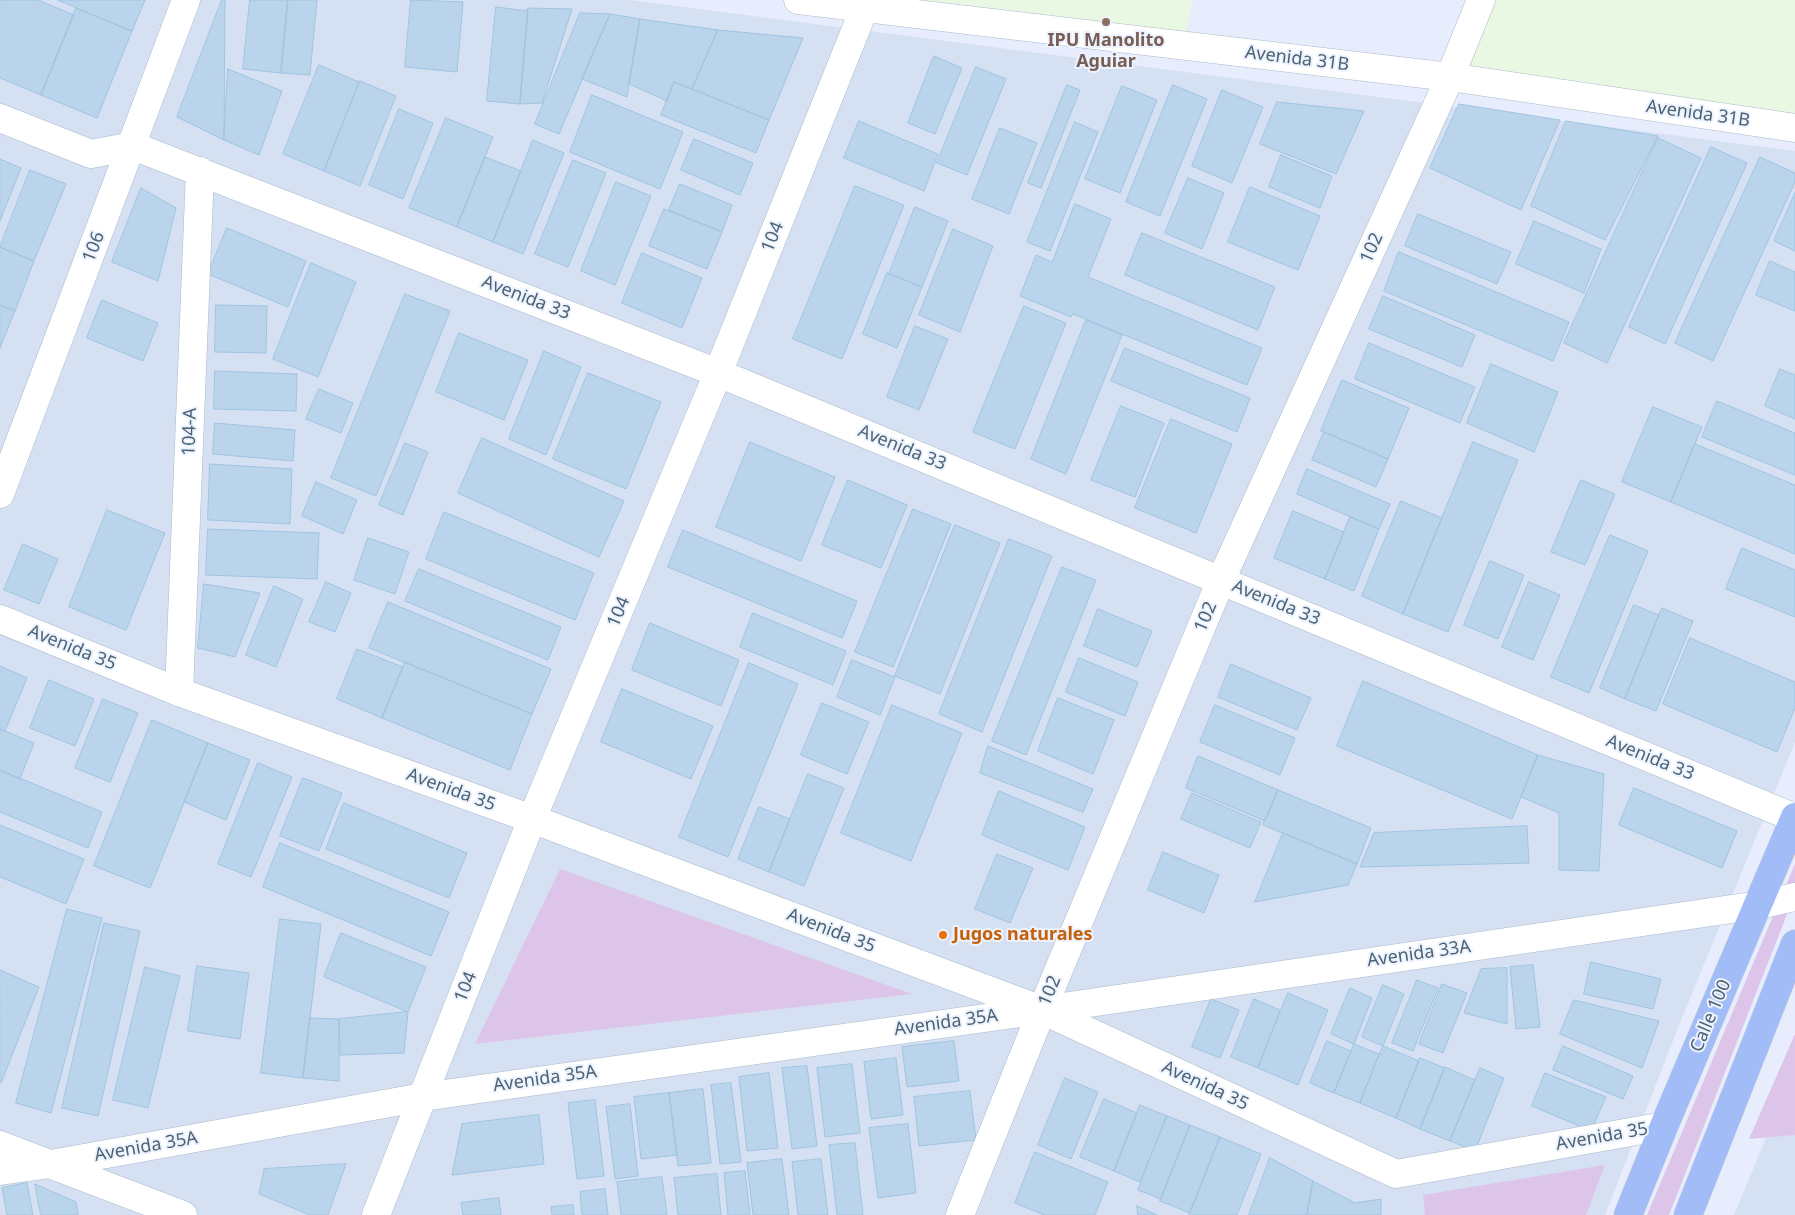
<!DOCTYPE html>
<style>
body{margin:0}
canvas{display:block;background:#e7edfc}
</style>
<canvas width="1795" height="1215"></canvas>
<script>
const g = document.querySelector('canvas').getContext('2d');
g.lineJoin = 'round';
function paint(path, color) { g.fillStyle = color; g.fill(path, 'evenodd'); }
function stroke(path, color, width, dash) { g.strokeStyle = color; g.lineWidth = width; g.lineCap = dash ? 'butt' : 'round'; g.setLineDash(dash || []); g.stroke(path); }
function label(font, color, halo, rows, align = 'center') {
  g.font = font + ' "Noto Sans",sans-serif'; g.lineWidth = 4; g.setLineDash([]); g.textBaseline = 'middle'; g.strokeStyle = halo; g.fillStyle = color; for (const [text, x, y, turn = 0] of rows) {
    g.save(); g.translate(x, y); g.rotate((+turn || 0) * Math.PI / 180); g.textAlign = isNaN(turn) ? turn : align; if (halo) g.strokeText(text, 0, 0); g.fillText(text, 0, 0); g.restore();
  }
}
paint(new Path2D(`
 M0,0h630l1165,151v591l-117,286 -73,187h-1605z
 M1795,1062v153h-61l29,-70z`), '#d5e1f3');
paint(new Path2D(`
 M818,0h374l-6,34z
 M1481,0h314v128l-345,-51z`), '#e9f8e3');
paint(new Path2D(`
 M1795,864v30l-126,321h-22z
 M560,869l352,125 -437,50z
 M1795,1034v101l-46,4z
 M1605,1165l-19,50h-161l-2,-20z`), '#ddc5e9');
const building = new Path2D(`
 M0,0h38l36,15 -33,80 -41,-17z
 M58,0h87l-13,31z
 M222,0h3l-1,140 -47,-23z
 M250,0h38l-7,73 -38,-4z
 M288,0h29l-7,75 -29,-2z
 M411,0l52,2 -6,70 -52,-5z
 M496,7l32,4 -8,93 -33,-3z
 M76,8l56,23 -35,87 -56,-23z
 M528,8l44,1 -30,94 -22,1z
 M580,13l30,1 -51,120 -24,-10z
 M610,14l30,5 -13,78 -45,-18z
 M640,19l78,11 -26,59 -18,-7 -7,19 -38,-17z
 M718,30l85,8 -34,82 -77,-31z
 M934,56l28,12 -27,66 -27,-11z
 M319,65l40,17 -35,89 -41,-17z
 M976,67l30,12 -39,96 -30,-12z
 M228,69l54,22 -23,64 -35,-15z
 M360,81l36,15 -36,90 -36,-15z
 M674,82l95,38 -13,33 -95,-38z
 M1067,85l13,5 -39,98 -13,-5z
 M1173,85l34,14 -47,117 -34,-14z
 M1122,86l35,14 -37,93 -35,-14z
 M1222,90l41,17 -31,76 -40,-17z
 M592,95l91,37 -23,57 -90,-37z
 M1277,102l87,9 -28,63 -76,-30z
 M1459,104l101,16 -39,90 -91,-42z
 M399,109l34,14 -30,76 -34,-14z
 M446,118l47,19 -36,90 -48,-19z
 M859,121l79,33 -14,37 -80,-33z
 M1566,121l92,15 -53,104 -74,-34z
 M1075,122l23,10 -48,119 -23,-9z
 M1000,128l37,15 -28,71 -37,-15z
 M1658,138l43,20 -94,205 -43,-20z
 M694,139l59,24 -13,32 -59,-25z
 M533,140l31,13 -41,101 -30,-12z
 M1711,147l36,16 -82,181 -36,-17z
 M1281,155l51,21 -12,32 -51,-21z
 M485,157l36,14 -28,71 -36,-15z
 M1760,157l35,16v9l-82,179 -38,-18z
 M0,159l21,9 -21,53z
 M573,160l33,13 -38,94 -33,-13z
 M30,170l36,14 -32,77 -34,-14z
 M1188,178l36,15 -22,56 -37,-16z
 M616,182l35,14 -36,89 -34,-14z
 M680,184l52,21 -10,27 -53,-22z
 M855,186l49,19 -62,154 -49,-20z
 M1250,187l70,29 -22,54 -70,-28z
 M141,188l35,20 -18,73 -46,-19z
 M1795,193v58l-21,-10z
 M1075,204l36,15 -23,58 174,71 -15,37 -174,-71 -2,3 -51,-21 16,-41 16,7z
 M915,207l33,14 -26,66 -33,-13z
 M664,209l58,23 -15,37 -58,-23z
 M1418,214l93,38 -14,32 -92,-38z
 M1534,221l67,28 -17,44 -68,-29z
 M227,228l79,33 -18,46 -80,-33z
 M953,229l40,17 -33,86 -41,-17z
 M1142,233l133,54 -17,43 -133,-55z
 M0,247l34,14 -19,50 -15,-6z
 M1399,252l170,70 -16,39 -169,-70z
 M642,253l60,25 -20,50 -60,-25z
 M1770,261l25,11v39l-39,-16z
 M311,263l45,19 -38,95 -45,-18z
 M887,273l35,14 -25,61 -34,-14z
 M405,294l45,17 -74,185 -45,-18z
 M1383,296l92,39 -13,32 -93,-38z
 M102,300l56,23 -15,38 -56,-23z
 M0,305l15,6 -15,37z
 M216,305l51,1 -1,47 -51,-1z
 M1024,306l42,17 -51,126 -42,-17z
 M1086,320l36,15 -56,139 -35,-15z
 M915,326l33,13 -29,71 -32,-13z
 M459,333l69,27 -24,60 -68,-28z
 M1369,343l106,44 -15,36 -105,-44z
 M1125,348l125,50 -13,34 -126,-51z
 M544,351l37,16 -35,88 -37,-16z
 M1491,364l67,28 -24,60 -67,-29z
 M1780,369l15,6v44l-30,-13z
 M215,371l82,3 -1,37 -82,-2z
 M588,373l73,29 -35,87 -73,-30z
 M1342,380l67,28 -21,51 -67,-28z
 M319,389l34,14 -12,30 -35,-14z
 M1717,401l78,32v42l-93,-38z
 M1121,406l43,17 -29,74 -44,-17z
 M1653,407l49,20 -31,75 -49,-20z
 M1171,419l61,25 -36,89 -61,-25z
 M215,423l80,7 -2,31 -80,-7z
 M1324,432l64,27 -12,28 -64,-27z
 M482,438l142,63 -25,56 -141,-64z
 M750,442l85,35 -34,84 -85,-34z
 M1473,442l45,18 -70,172 -45,-18z
 M405,443l23,9 -25,63 -24,-10z
 M1695,444l100,41v69l-124,-52z
 M210,464l82,5 -2,55 -82,-4z
 M1307,469l83,35 -11,25 -82,-35z
 M848,480l59,25 -26,63 -59,-23z
 M1581,480l34,14 -30,71 -34,-13z
 M316,482l41,18 -14,34 -41,-18z
 M1401,501l41,17 -39,96 -41,-18z
 M913,509l38,15 -58,143 -38,-15z
 M107,510l58,23 -39,97 -57,-23z
 M1293,511l51,21 -19,47 -51,-21z
 M444,512l150,61 -19,47 -149,-61z
 M1350,517l29,12 -25,62 -29,-12z
 M955,525l45,18 -60,151 -45,-18z
 M208,529l111,4 -2,46 -111,-4z
 M683,530l174,71 -15,37 -174,-71z
 M1610,535l38,16 -59,142 -38,-16z
 M368,538l41,14 -14,42 -41,-14z
 M1009,539l43,17 -70,176 -43,-18z
 M23,544l35,15 -19,45 -35,-14z
 M1742,548l53,22v47l-69,-28z
 M1490,561l34,14 -26,64 -34,-14z
 M1062,567l34,13 -70,175 -34,-14z
 M419,569l142,58 -13,33 -143,-59z
 M326,582l25,11 -16,39 -26,-10z
 M1529,582l31,13 -27,65 -31,-13z
 M204,584l56,9 -25,64 -37,-9z
 M274,586l29,13 -27,68 -30,-12z
 M388,602l163,67 -19,45 -163,-66z
 M1634,605l25,10 -34,84 -25,-11z
 M1662,608l31,13 -37,90 -31,-12z
 M1098,609l54,22 -15,36 -53,-21z
 M753,613l93,38 -13,34 -93,-38z
 M650,623l89,37 -18,46 -89,-36z
 M1690,638l105,44v26l-18,44 -114,-48z
 M357,649l46,18 -21,51 -45,-19z
 M1079,658l59,24 -13,34 -59,-24z
 M852,660l43,17 -15,38 -43,-18z
 M405,662l127,52 -22,56 -128,-52z
 M749,663l49,21 -70,173 -49,-20z
 M1231,664l80,34 -14,32 -79,-33z
 M0,666l27,12 -22,53 -5,-2z
 M49,680l45,19 -19,47 -45,-18z
 M1363,681l175,74 -26,64 -175,-73z
 M622,689l91,37 -22,53 -90,-37z
 M1058,698l56,22 -21,54 -55,-23z
 M103,699l35,14 -28,69 -35,-14z
 M822,703l47,19 -22,52 -46,-19z
 M892,705l70,28 -51,128 -70,-28z
 M1215,705l80,33 -15,37 -80,-33z
 M152,720l56,23 -58,145 -56,-22z
 M0,729l34,14 -14,36 -20,-8z
 M208,743l42,17 -24,60 -42,-18z
 M988,746l105,43 -10,23 -103,-39z
 M1538,755l66,19 -5,97 -40,-1v-57l-38,-16z
 M1198,756l80,34 -13,31 -79,-33z
 M258,763l34,14 -41,100 -33,-13z
 M0,770l102,42 -14,36 -88,-36z
 M808,774l36,14 -40,98 -35,-14z
 M303,778l39,15 -23,58 -39,-15z
 M1634,788l103,43 -15,37 -103,-43z
 M1278,790l93,38 -14,36 -94,-39z
 M999,791l86,36 -17,43 -86,-35z
 M1192,793l69,29 -11,26 -69,-29z
 M344,803l123,50 -18,45 -123,-49z
 M759,807l31,12 -21,53 -31,-13z
 M0,825l84,34 -18,45 -66,-27z
 M1527,826l2,37 -169,4 14,-34z
 M1283,833l74,31 -9,21 -93,17z
 M280,843l169,69 -18,44 -168,-69z
 M1163,852l56,23 -15,38 -56,-23z
 M997,854l36,14 -23,55 -35,-14z
 M67,909l35,9 -51,195 -35,-10z
 M280,919l41,5 -18,154 -42,-5z
 M104,923l36,8 -42,185 -36,-8z
 M341,933l85,34 -18,45 -84,-35z
 M1591,962l70,17 -8,30 -69,-15z
 M1533,965l7,62 -24,2 -6,-62z
 M197,966l52,7 -9,66 -52,-8z
 M145,967l35,9 -32,132 -35,-8z
 M1507,968v56l-43,-11 17,-44z
 M0,970l39,17 -38,96 -1,-1z
 M1417,980l21,8 -25,63 -21,-8z
 M1442,984l25,9 -24,60 -24,-9z
 M1383,985l21,9 -21,52 -21,-9z
 M1350,988l22,10 -18,46 -23,-10z
 M1288,993l40,17 -30,75 -40,-17z
 M1211,999l28,11 -19,48 -28,-11z
 M1254,999l26,11 -22,58 -27,-11z
 M1574,1000l85,21 -17,47 -82,-34z
 M408,1012l-4,41 -64,2 -1,-36z
 M310,1018l29,1v62l-36,-3z
 M954,1041l5,40 -52,6 -5,-40z
 M1327,1041l24,10 -17,42 -24,-10z
 M1354,1044l25,10 -19,49 -26,-10z
 M1383,1046l36,15 -23,57 -36,-15z
 M1563,1046l70,30 -10,23 -70,-29z
 M896,1058l7,57 -32,4 -7,-57z
 M1420,1058l25,10 -25,61 -24,-11z
 M852,1064l8,69 -35,4 -8,-69z
 M807,1066l10,80 -25,3 -10,-81z
 M1445,1067l30,13 -25,61 -30,-12z
 M1480,1068l24,10 -29,73 -25,-10z
 M769,1073l9,75 -31,3 -8,-74z
 M1545,1073l61,24 -15,34 -59,-25z
 M1065,1078l33,14 -27,67 -33,-14z
 M731,1083l10,79 -21,2 -9,-79z
 M703,1089l8,74 -33,3 -9,-73z
 M970,1091l6,49 -57,6 -5,-49z
 M669,1093l8,62 -36,4 -7,-62z
 M1104,1099l33,14 -23,58 -34,-14z
 M595,1100l9,76 -27,3 -9,-76z
 M630,1104l8,72 -23,3 -9,-72z
 M1140,1105l27,11 -27,66 -26,-11z
 M539,1115l5,49 -92,11 10,-51z
 M1167,1116l23,9 -29,74 -23,-9z
 M908,1124l8,69 -38,5 -9,-70z
 M1190,1125l30,12 -30,76 -30,-12z
 M1220,1137l41,17 -24,61h-48z
 M855,1143l8,72h-26l-8,-70z
 M1035,1152l73,30 -13,33h-51l-29,-12z
 M1270,1158l43,23 -6,34h-58z
 M782,1159l7,56h-36l-6,-52z
 M821,1159l7,56h-30l-6,-53z
 M346,1164l-18,51h-18l-51,-21 5,-25z
 M745,1171l5,44h-22l-4,-42z
 M717,1174l4,41h-43l-4,-37z
 M662,1177l5,38h-46l-4,-33z
 M1313,1181l42,22 26,-4v16h-74z
 M27,1183l6,32h-26l-5,-27z
 M35,1184l41,18 2,13h-37z
 M605,1189l3,26h-26l-2,-23z
 M499,1198l2,17h-38l-2,-12z
 M573,1205l1,10h-22l-1,-8z
 M1137,1206l20,9h-19z`);
paint(building, '#bad4eb');
stroke(building, '#a0c4e2', 1);
const street = new Path2D(`
 M798,0l652,77 345,51
 M0,118l91,36 42,-8 585,227 1077,445
 M0,494l186,-494
 M179,692l21,-521
 M0,1145l183,70
 M0,1171l51,-7 372,-67 619,-87 354,164 268,-48
 M376,1215l156,-396 186,-446 146,-364
 M960,1215l82,-205 179,-430 229,-503 31,-77`);
const secondary = new Path2D(`
 M0,619l179,73 353,127 510,191 717,-105 36,-8`);
const primary = new Path2D(`
 M1628,1215l36,-89 131,-309
 M1688,1215l107,-271`);
stroke(street, '#aabaca', 29);
stroke(secondary, '#a8bace', 29);
stroke(primary, '#c6cdd3', 29);
stroke(street, '#fff', 28);
stroke(secondary, '#fff', 28);
stroke(primary, '#a2bcf7', 28);
for (const [x, y, r, color] of [
 [1106,22,5,"#8d6e63"],
 [943,935,5,"#e8710a"]
]) { const dot = new Path2D(); dot.arc(x, y, r, 0, 2 * Math.PI); g.fillStyle = color; g.fill(dot); stroke(dot, '#edf3fe', 2); }
label('bold 18px', '#785e54', '#edf3fe', [
 ["IPU Manolito",1106,41],
 ["Aguiar",1106,62]
]);
label('18px', '#4c6374', '#edf3fe', [
 ["Avenida 31B",1297,59,7],
 ["Avenida 31B",1698,114,8],
 ["104",773,237,-68],
 ["106",94,247,-69],
 ["102",1372,248,-66],
 ["Avenida 33",526,298,21],
 ["104-A",190,432,-88],
 ["Avenida 33",902,448,22],
 ["Avenida 33",1276,603,22],
 ["104",619,612,-67],
 ["102",1206,617,-67],
 ["Avenida 35",72,648,22],
 ["Avenida 33",1650,758,22],
 ["Avenida 35",451,790,20],
 ["Avenida 35",831,931,21],
 ["Avenida 33A",1419,954,-8],
 ["104",466,987,-68],
 ["102",1050,991,-67],
 ["Calle 100",1711,1016,-67],
 ["Avenida 35A",946,1023,-8],
 ["Avenida 35A",545,1079,-8],
 ["Avenida 35",1205,1086,25],
 ["Avenida 35",1602,1137,-10],
 ["Avenida 35A",146,1147,-10]
]);
label('bold 18px', '#c56008', '#edf3fe', [
 ["Jugos naturales",953,935]
], 'left');
</script>
